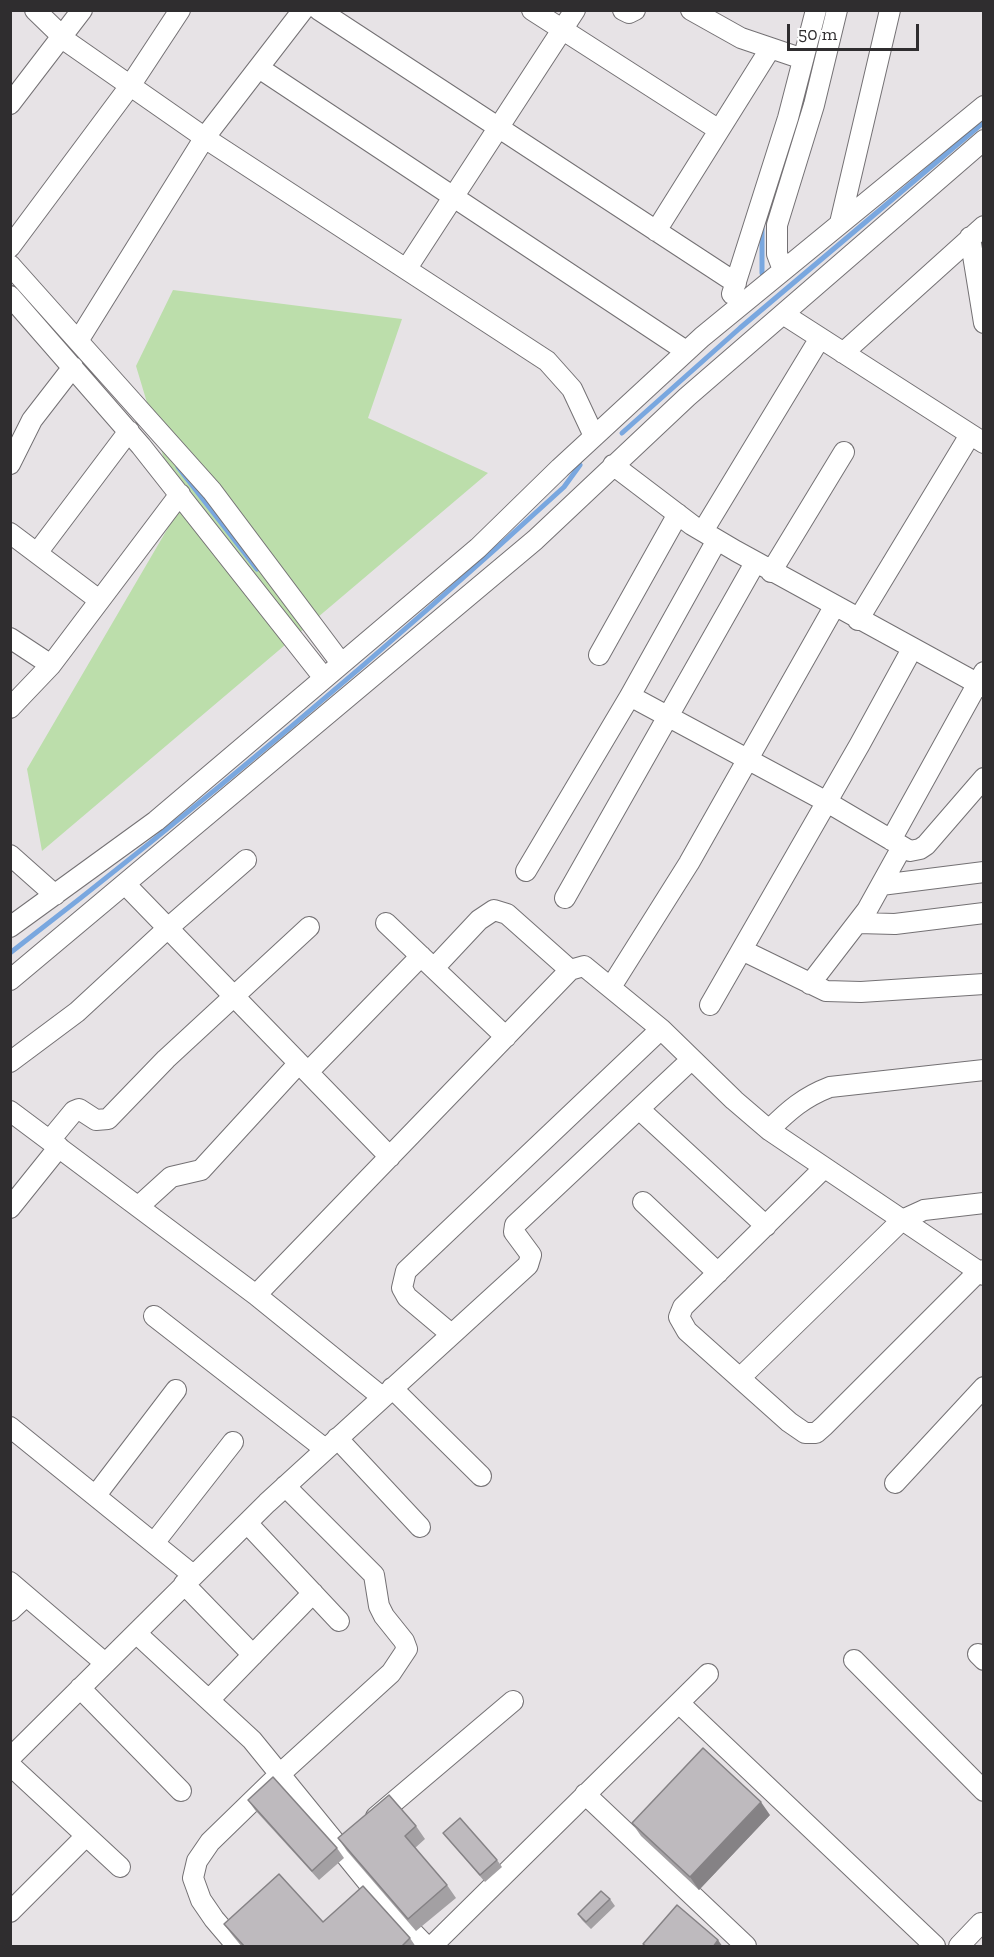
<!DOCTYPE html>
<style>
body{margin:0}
#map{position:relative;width:994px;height:1957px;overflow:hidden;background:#e7e3e6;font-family:"Zilla Slab",serif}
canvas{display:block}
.frame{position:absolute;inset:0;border:12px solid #2f2d2f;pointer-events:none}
.scale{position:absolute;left:787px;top:24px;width:132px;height:27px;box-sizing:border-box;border:3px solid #2f2d2f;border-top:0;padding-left:8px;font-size:18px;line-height:21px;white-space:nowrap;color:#2f2d2f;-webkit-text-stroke:4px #fff;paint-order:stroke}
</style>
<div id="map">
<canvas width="994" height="1957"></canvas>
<div class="frame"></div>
<div class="scale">50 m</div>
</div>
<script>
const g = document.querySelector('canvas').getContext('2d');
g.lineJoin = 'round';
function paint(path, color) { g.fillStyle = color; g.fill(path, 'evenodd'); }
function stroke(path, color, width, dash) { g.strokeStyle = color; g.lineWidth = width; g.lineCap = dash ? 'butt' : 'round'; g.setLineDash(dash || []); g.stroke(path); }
paint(new Path2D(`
 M173,290l229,29 -34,99 120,55 -446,378 -15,-82 152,-260 -43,-143z`), '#bcdeab');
stroke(new Path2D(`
 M769,208l11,-24
 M762,228v45
 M622,433l118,-105 244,-206
 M178,467l79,102
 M10,953c191,-147 376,-303 554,-466l16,-22`), '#79a7df', 5);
const minor = new Path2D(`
 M35,10l34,33 142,99 336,219 25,28 22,47
 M319,10l417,273
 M532,10l187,120
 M623,10l6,3 6,-3
 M691,10l50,28 62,21
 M259,68l427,283
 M10,104l72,-94
 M840,223l50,-213
 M656,231l114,-182
 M970,237l14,86
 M10,247l120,-161 50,-76
 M10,265l202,226 129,172
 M407,268l168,-258
 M783,270l-6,-16v-29l37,-120 23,-95
 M732,294l56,-176 28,-108
 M10,296l131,150 183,232
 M783,314l201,129
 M78,341l127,-204 98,-127
 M843,353l141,-127
 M10,464l22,-44 41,-53
 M613,465l79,60 44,26 248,136
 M703,531l117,-193
 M10,533l89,67
 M37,553l92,-122
 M771,572l73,-120
 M858,620l112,-185
 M10,638l41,27
 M599,655l79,-141
 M630,696l197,106 83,49 10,-2 6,-4 58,-67
 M10,708l41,-43 129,-171
 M891,840l93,-168
 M10,855l45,40
 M526,871l104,-175 87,-156
 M126,885l264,272
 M881,885l103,-13
 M565,898l190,-335
 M386,923l120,114
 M858,923l37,1 89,-11
 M10,927l146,-106 322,-273 82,-80 142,-131 282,-231
 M742,950l84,41 35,1 123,-8
 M434,968l45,-48 15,-10 13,4 63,56
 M10,980l525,-440 152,-143 297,-257
 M810,984l57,-74 35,-63
 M611,987l78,-124 145,-256
 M710,1005l150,-261 52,-95
 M10,1062l67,-50 91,-84 78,-68
 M308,1072l113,-116
 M639,1109l127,117
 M10,1111l246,184 126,102
 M769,1130c20,-20 35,-33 61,-43l154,-17
 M50,1140l24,-29 5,-2 17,11 12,-1 58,-60 143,-132
 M824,1168l-141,139 -4,10 8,14 102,91 16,11h11l8,-7 154,-154 6,-2
 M643,1202l75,71
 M139,1206l32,-29 30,-7 98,-107
 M10,1208l49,-61
 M256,1295l314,-325 14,-4 77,63 73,71 35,30 215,145
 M154,1316l171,133
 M451,1334l-44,-37 -5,-9 4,-17 255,-242
 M740,1378l162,-158 22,-10 60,-7
 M392,1388l89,88
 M10,1427l183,148
 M337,1438l83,89
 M895,1483l89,-96
 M96,1495l80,-105
 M247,1523l92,98
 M154,1543l79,-101
 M10,1582l95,81
 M184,1584l69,71
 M10,1611l16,-15
 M136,1633l116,107 135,166 39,40
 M978,1654l6,6
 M854,1660l130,131
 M80,1688l101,103
 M209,1700l104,-107
 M679,1703l256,243
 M10,1758l257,-255 261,-238 3,-10 -17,-23 1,-7 177,-166
 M10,1765l110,102
 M585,1794l161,152
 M376,1817l137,-116
 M10,1912l76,-76
 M237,1946l-23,-27 -13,-19 -8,-22 4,-17 13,-19 71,-69 110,-100 16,-24 -3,-8 -20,-25 -5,-10 -5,-31 -89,-89
 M432,1946l276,-272
 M959,1946l22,-23`);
stroke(minor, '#747174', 22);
stroke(minor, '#fff', 20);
paint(new Path2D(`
 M248,1800l89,48 7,10 -25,22 -64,-70z
 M770,1815l-71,75 -58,-54 -9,-13z
 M416,1826l9,13 -10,9 32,37 9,13 -40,33 -69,-80 -9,-13z
 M443,1833l54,27 5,7 -17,15z
 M610,1899l5,7 -24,23 -9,-9 -4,-6z
 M323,1922l87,16 6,9h-174l-9,-11 -9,-12z`), '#a3a0a3');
paint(new Path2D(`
 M761,1802l9,13 -71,75 -9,-13z
 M718,1940l5,7h-10z`), '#858285');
const building = new Path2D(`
 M703,1748l58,54 -71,75 -58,-54z
 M273,1777l64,71 -25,23 -64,-71z
 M389,1795l27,31 -11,10 42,49 -39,34 -70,-81z
 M460,1818l37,42 -17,15 -37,-42z
 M279,1874l44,48 40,-36 47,52 -9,9h-156l-21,-23z
 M601,1891l9,8 -24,23 -8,-8z
 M677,1905l41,35 -5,7h-66l-4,-3z`);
paint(building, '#bebabe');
stroke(building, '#858285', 1.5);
</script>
